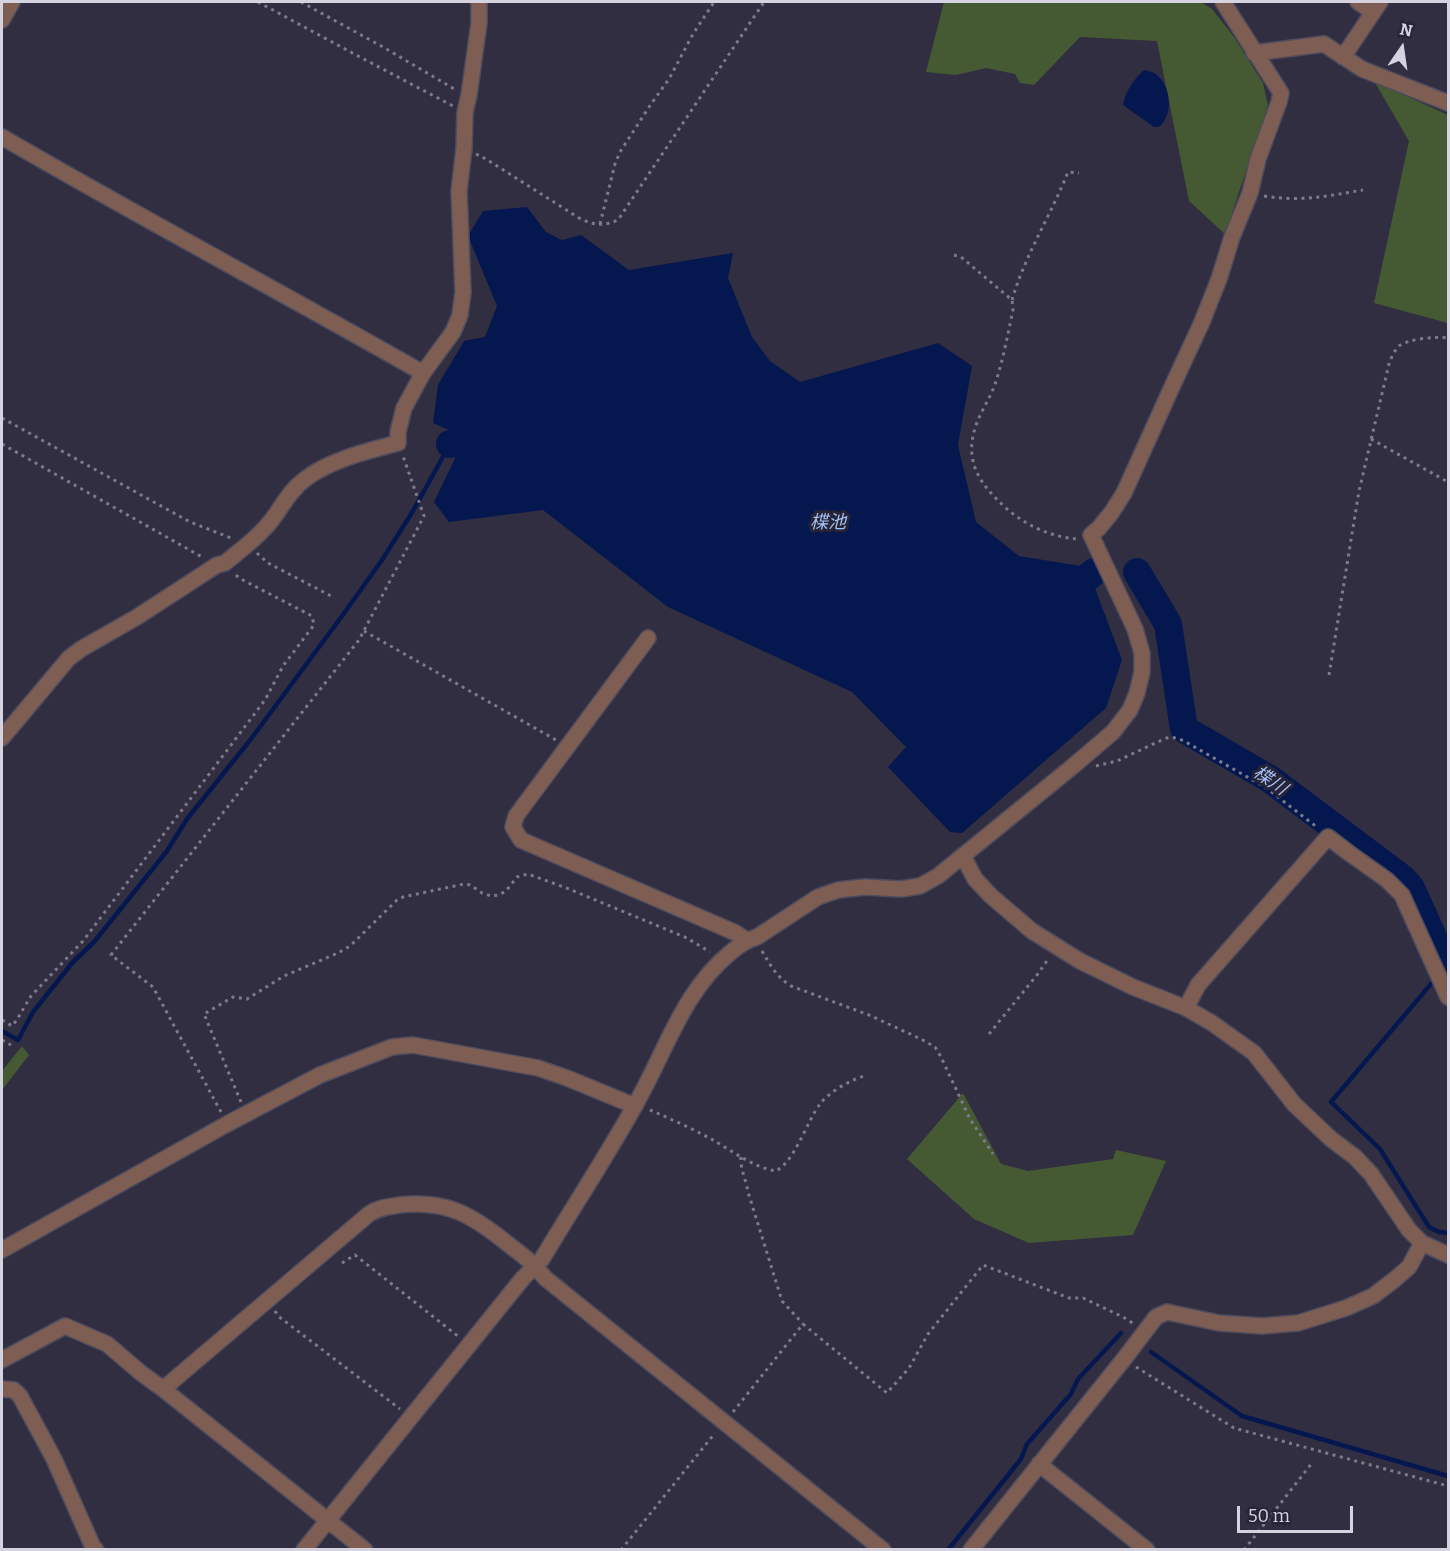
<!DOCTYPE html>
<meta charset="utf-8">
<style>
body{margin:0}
#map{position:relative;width:1450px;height:1551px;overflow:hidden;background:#312e42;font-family:Bitter,serif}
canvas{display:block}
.frame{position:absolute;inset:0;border:3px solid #d5d3e0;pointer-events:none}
.north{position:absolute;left:1372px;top:18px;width:60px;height:60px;-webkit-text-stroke:4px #272437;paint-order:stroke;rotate:13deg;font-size:16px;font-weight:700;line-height:24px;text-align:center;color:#d5d3e0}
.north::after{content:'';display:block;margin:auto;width:21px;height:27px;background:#d5d3e0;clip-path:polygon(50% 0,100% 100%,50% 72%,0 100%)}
.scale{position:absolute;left:1237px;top:1506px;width:116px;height:27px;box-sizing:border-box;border:3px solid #d5d3e0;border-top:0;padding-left:8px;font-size:18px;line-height:21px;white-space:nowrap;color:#d5d3e0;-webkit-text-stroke:4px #272437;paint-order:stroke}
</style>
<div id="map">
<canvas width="1450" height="1551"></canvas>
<div class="frame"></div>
<div class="north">N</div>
<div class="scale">50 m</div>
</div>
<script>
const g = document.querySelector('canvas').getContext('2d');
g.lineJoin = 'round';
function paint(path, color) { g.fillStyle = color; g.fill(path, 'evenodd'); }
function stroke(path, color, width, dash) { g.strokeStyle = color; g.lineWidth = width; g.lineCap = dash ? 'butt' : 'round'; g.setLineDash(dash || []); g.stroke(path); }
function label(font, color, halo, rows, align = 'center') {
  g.font = font + ' Bitter,"Noto Sans JP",serif'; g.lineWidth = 6; g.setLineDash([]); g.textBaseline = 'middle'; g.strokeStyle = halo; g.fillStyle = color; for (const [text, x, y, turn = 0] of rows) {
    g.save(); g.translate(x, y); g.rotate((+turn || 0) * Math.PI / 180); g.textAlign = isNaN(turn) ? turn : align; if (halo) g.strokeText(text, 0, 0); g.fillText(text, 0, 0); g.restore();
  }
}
paint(new Path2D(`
 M944,2h257l11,7 22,28 29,46 5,22 -43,129 -36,-33 -32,-160 -77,-4 -46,48 -14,-2 -5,-9 -29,-6 -30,7 -30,-3z
 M1374,81l74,34v208l-74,-20 35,-162z
 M22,1046l7,9 -27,35v-19z
 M963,1093l38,71 27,7 85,-12 3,-9 50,11 -33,74 -104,8 -55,-24 -67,-60z`), '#455a33');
paint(new Path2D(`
 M1144,70c4,1 10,2 13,5 14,12 17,40 2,52h-5l-31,-22c2,-13 11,-26 21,-35z
 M527,207l19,25 16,8 19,-5 48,35 104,-17 -5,25 24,59 18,24 30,21 138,-39 34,23 -14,79 18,77 43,34 68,11 35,93 -16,48 -144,125 -12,-1 -62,-65 18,-20 -54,-55 -184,-85 -125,-97 -94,12 -15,-20 26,-54 -2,-14 -25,-11 5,-38 26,-44 21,-4 12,-31 -29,-70 15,-25z`), '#04184f');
stroke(new Path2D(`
 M1441,971l5,-6 2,-10
 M1436,978l-105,124 49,47 49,78 10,5 9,1
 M2,1031l16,9 15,-28 40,-50 21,-20 73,-91 20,-32 64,-80 91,-123 40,-56 31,-49 37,-67
 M1151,1352l91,64 206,60
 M948,1550l73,-91 6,-15 44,-50 7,-15 43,-46`), '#04184f', 4.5);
stroke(new Path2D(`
 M450,444l47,-13
 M1137,572l31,52 16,105 86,50 133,100 8,9 37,82
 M1060,600l34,-28`), '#04184f', 28);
const minor = new Path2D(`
 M1358,2l15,10
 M2,20l10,-18
 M1254,53l70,-9 38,25 86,34
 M1343,57l37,-55
 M2,137c139,81 281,156 421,236
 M648,638l-132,178 -3,11 8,13 215,93 10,7
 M2,738l67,-80 12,-9 56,-32 80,-52 8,-2c13,-11 27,-21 38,-33 16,-15 23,-37 41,-50 25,-20 64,-29 94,-37v-11l6,-24 19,-35 30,-41 7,-17 3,-23 -4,-101 5,-43 1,-36 4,-17 10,-72v-21
 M963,856l12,23 16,17 41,35 48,30 53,26 53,21 26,15 42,30 40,51 37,35 24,18 16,17 38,56 13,13 26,12
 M1186,1008l12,-23 130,-148 21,16 38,27 15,15 46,102
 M2,1250l225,-126 93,-49 72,-28 21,-2 125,23 29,10 68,28
 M2,1360l63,-34 42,18 34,29 22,16 202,161
 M2,1389l12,1 6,6 34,63 39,88 3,3
 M163,1389l206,-175c10,-7 19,-7 30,-9 49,-5 73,10 109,39 14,11 27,20 37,34l338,272
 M1039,1464l108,86
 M304,1550l219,-272 19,-19c30,-50 63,-100 92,-152 31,-53 48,-115 96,-154 9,-8 16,-13 27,-16l61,-40 20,-7 27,-3 36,2 19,-3 18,-10 134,-109 41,-35 17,-22 7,-17 5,-21v-19l-7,-24 -44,-94 8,-7 13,-16 12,-19 47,-104 31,-67 17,-43 13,-42 18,-44 8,-34 21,-57 2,-9 -58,-91
 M971,1550l153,-191 32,-42 11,-5 52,11 43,3 36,-3 48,-15 27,-12 21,-16 15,-13 13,-24`);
stroke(minor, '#4f4c5e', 18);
stroke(new Path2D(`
 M258,2l100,54 95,50
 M301,2l82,45 73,43
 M476,154l10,5 93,59c14,7 24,9 39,2l146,-218
 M1264,196c37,6 63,0 99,-6
 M600,224l15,-60 5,-12 31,-48 18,-25 24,-45 21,-32
 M954,255l7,2 51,43 1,10c-5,23 -9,46 -16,68 -4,15 -13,28 -19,42 -16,39 0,63 29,89 20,17 44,28 71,30
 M1012,300c13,-45 39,-85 56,-128l11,1
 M2,418l188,104 41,16
 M1371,439l77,43
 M2,444l200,113
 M257,553l11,10 65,34
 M364,631l192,109
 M1329,675l30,-184 30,-127c2,-6 5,-13 10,-18 9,-7 38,-10 49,-8
 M1096,766l21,-5 47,-22c7,-3 13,-1 20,2l81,46 53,41
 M762,951c8,14 15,26 29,35l78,29 52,24 14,8 6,10 29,62 23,35
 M2,1020l10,6 4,-5 15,-25 52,-55 182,-241 18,-34 31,-41 -2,-9 -73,-38 -5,-5
 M989,1034l48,-59 12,-17
 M2,1040l9,5
 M241,1102l-37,-88 29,-17 14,2 37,-23 54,-23 12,-7 47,-46 6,-3 61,-13 6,1 12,8 9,3 8,-1 7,-4 11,-14 11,-3 41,15 118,49 23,14
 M650,1110c21,9 43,19 63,30 19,11 42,28 63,31 19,-10 31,-50 44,-67 10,-13 29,-23 44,-28
 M221,1112l-68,-125 -42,-32 248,-315 65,-124 -21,-60
 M741,1157c-1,11 5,23 7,35l34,109 21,23
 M342,1263l13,-8 104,82
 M275,1311l3,5 122,93
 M1136,1367l98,61 214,58
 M733,1412l70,-88 84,69 22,-25 19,-34 55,-69 86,33h14l40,19 11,7
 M621,1550l94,-117
 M1244,1550l68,-87`), '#7d7b8b', 3, [3, 4.5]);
stroke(minor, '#7e5d53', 15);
label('italic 18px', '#a5c0f5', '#272437', [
 ["楪池",828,523],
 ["楪川",1270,781,34]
]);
</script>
